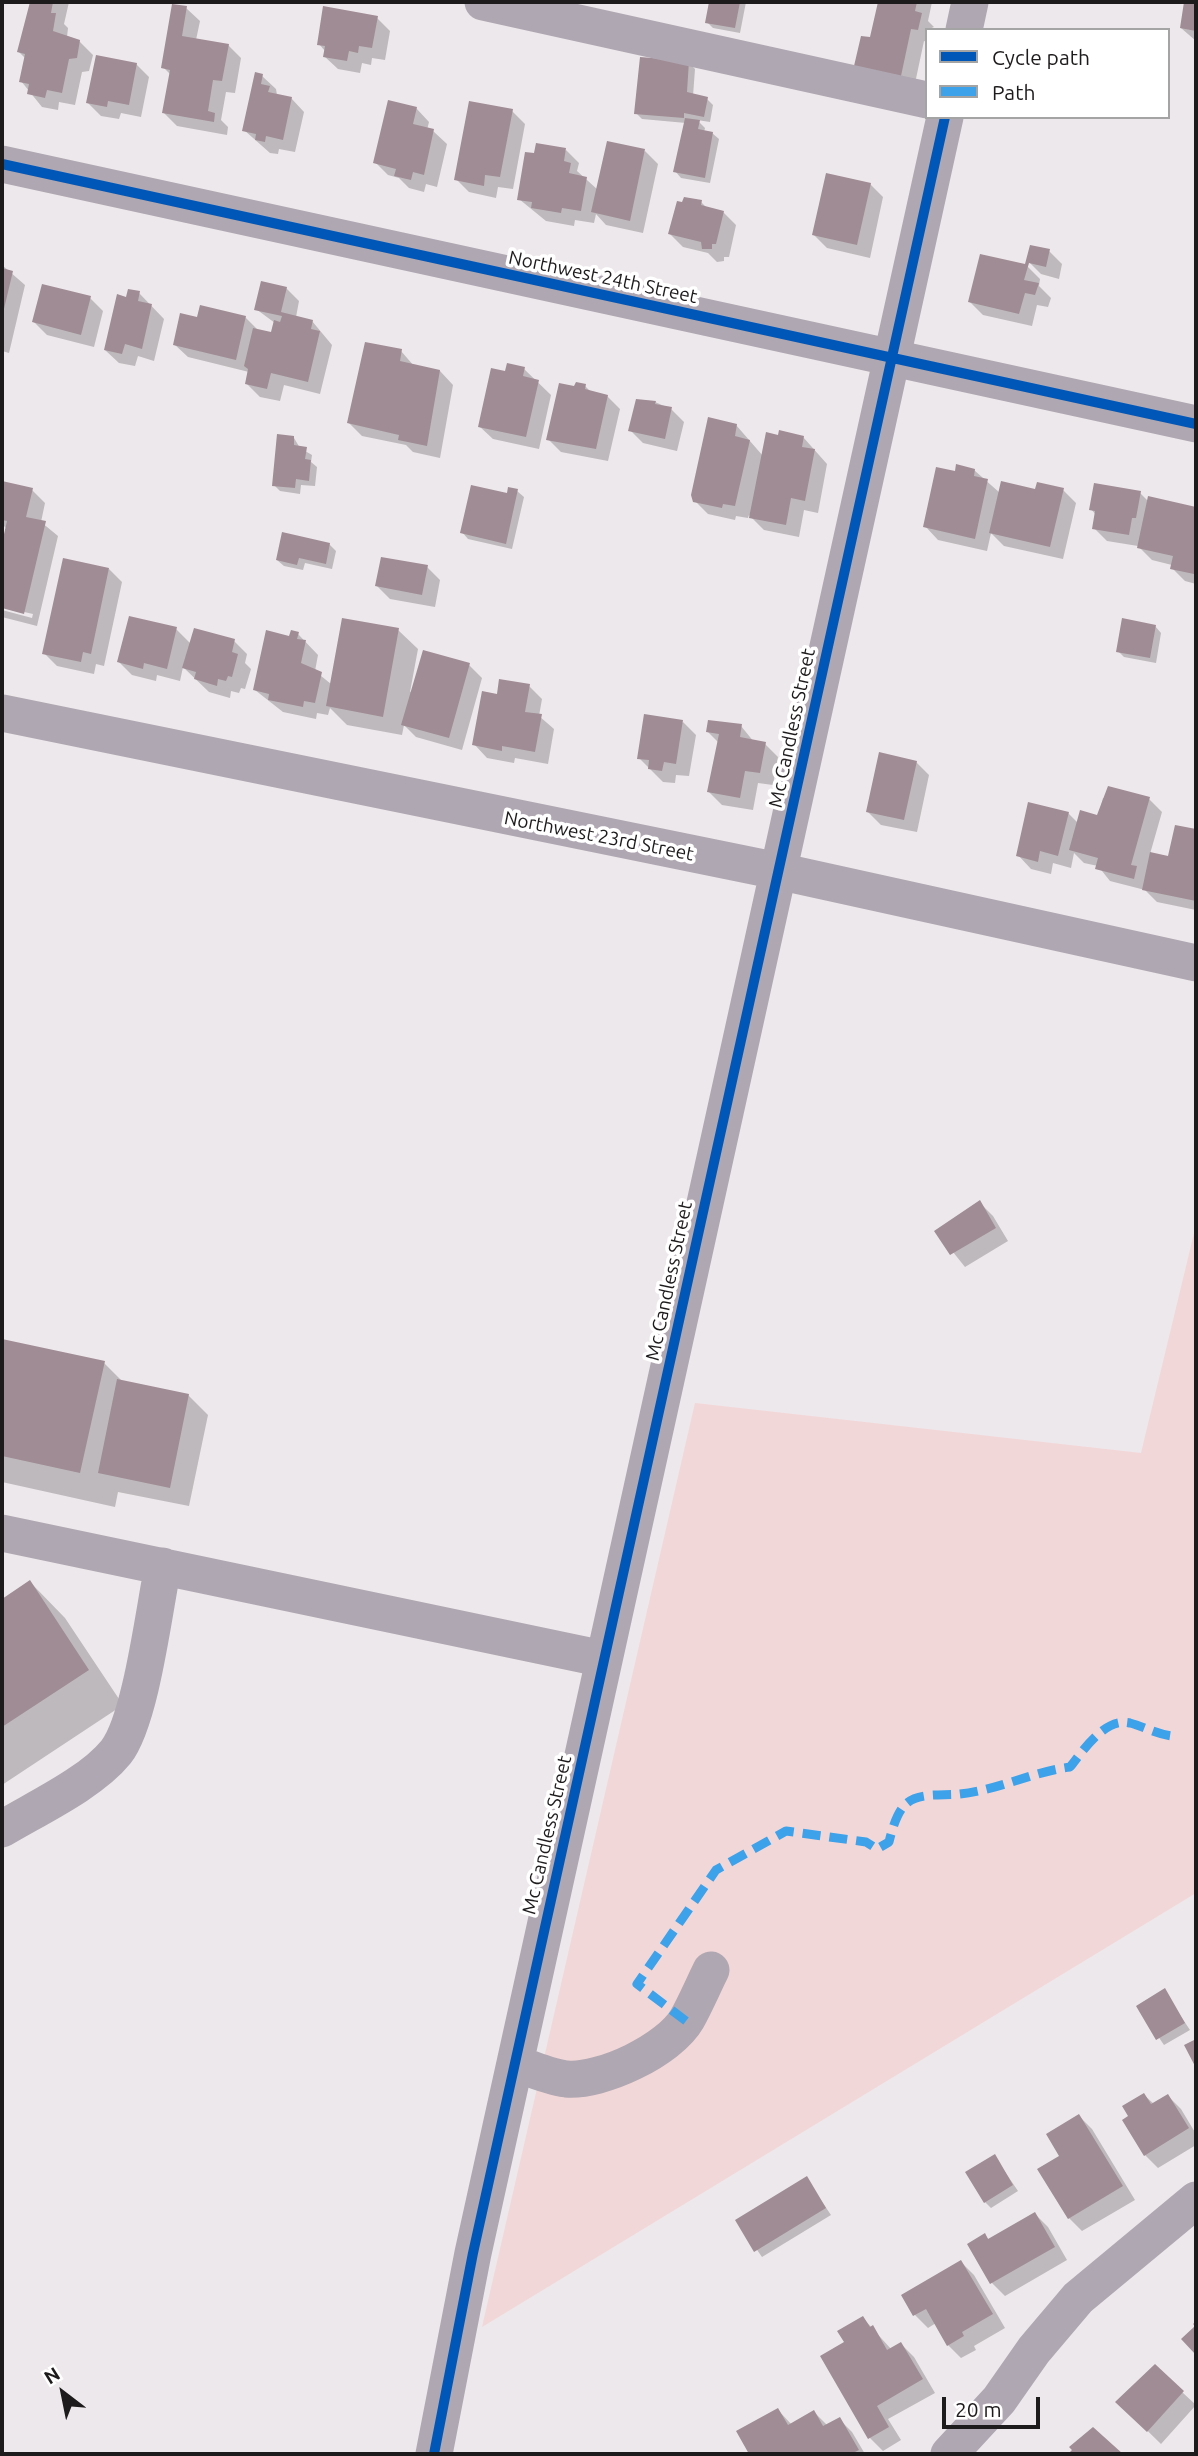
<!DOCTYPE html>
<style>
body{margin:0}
#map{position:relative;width:1198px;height:2456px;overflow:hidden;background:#ede8eb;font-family:Ubuntu,sans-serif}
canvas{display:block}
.frame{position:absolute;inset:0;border:4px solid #1e1b1d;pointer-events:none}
.legend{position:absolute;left:925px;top:28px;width:245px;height:91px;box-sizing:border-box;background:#fff;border:2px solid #a5a4a5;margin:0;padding:9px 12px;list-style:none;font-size:21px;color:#1e1b1d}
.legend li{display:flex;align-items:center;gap:14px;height:35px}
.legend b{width:35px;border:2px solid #a5a4a5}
.north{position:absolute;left:28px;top:2358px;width:70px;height:70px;-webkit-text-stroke:5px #fff;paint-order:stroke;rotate:328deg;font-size:19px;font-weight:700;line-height:28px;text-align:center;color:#1e1b1d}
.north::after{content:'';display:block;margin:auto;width:24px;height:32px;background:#1e1b1d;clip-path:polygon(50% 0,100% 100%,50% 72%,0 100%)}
.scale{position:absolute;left:942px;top:2397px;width:98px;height:32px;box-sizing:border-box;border:4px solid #1e1b1d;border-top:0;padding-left:9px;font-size:21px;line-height:24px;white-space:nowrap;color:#1e1b1d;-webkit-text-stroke:5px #fff;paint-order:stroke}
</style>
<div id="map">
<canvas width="1198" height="2456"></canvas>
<div class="frame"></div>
<ul class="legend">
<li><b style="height:9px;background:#0057b8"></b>Cycle path</li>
<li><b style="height:9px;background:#3da2ea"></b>Path</li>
</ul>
<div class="north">N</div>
<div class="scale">20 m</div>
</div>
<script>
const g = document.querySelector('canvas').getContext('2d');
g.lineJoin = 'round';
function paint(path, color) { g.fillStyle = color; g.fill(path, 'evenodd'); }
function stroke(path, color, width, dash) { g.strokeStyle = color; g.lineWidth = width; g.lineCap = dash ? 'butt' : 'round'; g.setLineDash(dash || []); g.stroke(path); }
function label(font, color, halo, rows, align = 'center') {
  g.font = font + ' Ubuntu,sans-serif'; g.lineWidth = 7; g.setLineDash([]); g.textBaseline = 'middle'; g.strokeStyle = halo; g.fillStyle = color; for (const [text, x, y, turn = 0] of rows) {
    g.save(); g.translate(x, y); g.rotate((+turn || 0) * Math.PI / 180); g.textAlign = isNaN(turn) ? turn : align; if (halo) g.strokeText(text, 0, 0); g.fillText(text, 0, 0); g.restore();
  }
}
paint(new Path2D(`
 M1196,1225v668l-714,434 213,-924 446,50z`), '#f2d7d8');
paint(new Path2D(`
 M32,2h37l-5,22 4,4 -1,9 12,4 14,14 -4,16 -7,1 -7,33 -16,-3 -1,8 -16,-3 -21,-26 5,-22 -7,-7z
 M711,2h35l-6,31 -27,-5 -6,-6z
 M880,2h52l-4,19 6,6 -7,3v12l-3,-1 -10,47 -45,-10 3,-39z
 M1186,2h10v39l-15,-13z
 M186,8l14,13 -4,19 32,5 13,13 -6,35 -9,-1 -5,28 7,7 -1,8 -50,-9 -13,-13 7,-38 -8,-8z
 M377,18l13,13 -5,29 -13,-2 -1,7 -9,-2 -2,10 -22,-4 -14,-13 1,-5 -6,-7z
 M689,63l6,6 -2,27 14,3 6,6 -3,17 -13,-2 8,8 -1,4 8,1 7,6 -9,44 -29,-5 -6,-7 11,-48 -44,-4 -6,-6z
 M136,64l13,13 -8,40 -20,-4 -2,6 -18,-3 -13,-13z
 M262,76l14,13 1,6 14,3 13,14 -9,40 -16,-3 -1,5 -8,-1 -26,-23z
 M416,108l13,14 -2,8 6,1 14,13 -10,43 -11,-3 -2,8 -15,-4 -10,-10 -11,-3 -13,-13z
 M512,111l13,13 -12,65 -15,-2 -2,11 -27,-6 -13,-13z
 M566,150l13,13 -2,8 21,19 47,-39 13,13 -15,69 -37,-8 -10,-11 -2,9 -19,-3 -1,6 -28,-5 -27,-22z
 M870,184l13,13 -13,61 -43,-10 -13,-13z
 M701,202l7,7 15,3 13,13 -7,32h-5v4l-7,1 -9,-9 -25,-6 -13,-13z
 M1049,251l13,13 -3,15 -18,-5 -13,-13z
 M2,265l23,20 -16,68 -7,-2z
 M1027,266l13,13 -1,7 12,12 -3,9 -11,-2 -5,21 -49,-11 -13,-13z
 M286,288l13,13 -3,16 16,4 20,24 -12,49 -36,-9 -4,16 -20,-4 -13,-13 2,-12 -61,-15 -14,-13 24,-25 47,-2 14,14 13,3 3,-11 -19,-14z
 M139,293l25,26 -10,42 -16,-5 -3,10 -16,-3 -14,-13 23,-51z
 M90,298l13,13 -9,36 -47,-12 -13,-13z
 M401,351l13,15 26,5 13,14 -13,73 -27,-6 -7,-7 -44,-9 -13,-13z
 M524,369l27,26 -12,54 -46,-10 -14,-13 27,-53z
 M585,386l7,7 15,3 13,13 -12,52 -47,-9 -13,-13z
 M655,402l16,7 13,13 -7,29 -34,-8 -13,-13z
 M736,425l27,31 40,-19 24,27 -9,49 -14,-3 -5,27 -35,-7 -15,-15 -1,3 -12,-2 -1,4 -27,-6 -13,-13z
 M294,438l6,10 12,7 -1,7 6,5 -2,19 -14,-1 -1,9 -20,-3 -6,-6z
 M974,470l26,23 63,-3 13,13 -13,56 -59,-13 -13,-13 -4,18 -49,-11 -13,-14 31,-53z
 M3,483l29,7 13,13 -4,19 17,14 -21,90 -35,-9v-7l30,8 1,-4 -31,-7v-57l5,-21 -5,-5z
 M517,491l7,6 -12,52 -44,-10 -6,-7 46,-37z
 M1140,493l8,8 1,-3 47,11v75l-11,-3 -13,-13v-3l-20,-5 -14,-14 -31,-5 -13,-13 2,-13 -5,-6z
 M329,544l7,7 -4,18 -27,-6 -2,7 -19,-4 -7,-6z
 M427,567l13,13 -5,27 -45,-8 -13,-13z
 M109,569l13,13 -18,84 -8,-2 -2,10 -37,-8 -13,-13z
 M1155,626l6,7 -5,30 -32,-6 -6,-6z
 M176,629l15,15 43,-3 13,13 -2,9 6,6 -6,20 -4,-1 -2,5 -8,-2 -1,7 -21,-6 -26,-25 -3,14 -23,-6 -1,6 -24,-6 -13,-13z
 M398,630l20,19 -8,43 59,-27 13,13 -20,72 -46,-13 -12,-12 -2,10 -55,-10 -17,-17 -2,7 -11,-2 -1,6 -33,-7 -28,-22 36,-52 7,-4 20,21 -3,16 16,13z
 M529,686l13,13 -3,17 15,13 -6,35 -33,-6 -1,5 -27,-5 -13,-14 24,-48z
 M683,722l13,13 -7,41 -13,-1 -1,8 -12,-1 -24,-24z
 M741,726l13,16 11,2 13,13 -5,28 -15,-2 -5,27 -31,-5 -13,-13 10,-49 -11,-11z
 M916,762l13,13 -12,57 -36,-7 -13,-13z
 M1103,798l46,1 13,13 -12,42 19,4 7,-31 20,4v79l-39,-8 -12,-12 -35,-9 -12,-15 -14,-3 -10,-10 -3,15 -18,-5 -2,11 -20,-5 -13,-14 50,-42 10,10 20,-6z
 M980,1203l13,13 15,25 -43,26 -28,-35z
 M2,1340l102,23 20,20 64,12 20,20 -19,91 -71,-14 -3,15 -113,-25z
 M30,1582l35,36 58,87 -121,80v-184z
 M1164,1991l26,39 -26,15 -26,-38z
 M1144,2095l10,9 14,-8 13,13 15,25v11l-38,23 -13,-13 -15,-38z
 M1079,2116l13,13 43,71 -53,31 -13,-13 -30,-49 22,-13z
 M995,2157l23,34 -27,17 -6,-6z
 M806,2178l25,37 -69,42 -25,-36z
 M1035,2214l13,13 19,33 -62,36 -13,-13 -7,-48 5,6z
 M961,2262l13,13 31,53 -31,18 2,4 -15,8 -13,-13 -12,-22 -8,5 -13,-13 -12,-20z
 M863,2318l28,31 10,-5 13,13 21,36 -47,26 13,21 -18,11 -13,-13 -24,-95z
 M1155,2367l41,38 -35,39 -43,-42z
 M778,2410l14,15 22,-13 13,13 12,-6 13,13 13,22h-114l-13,-22z`), '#0003');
paint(new Path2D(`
 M30,2h23l-2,11h5l-3,18 27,9 -3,18 -8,1 -7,34 -15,-3 -2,8 -18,-4 2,-10 -10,-2 6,-28 -8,-2z
 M709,2h31l-5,26 -30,-5z
 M878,2h39l-2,9 7,2 -4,17 -7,-1 -10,47 -47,-10 7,-30 9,1z
 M1184,2h12v29l-16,-3z
 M172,4l15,2 -5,30 47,8 -7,37 -9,-1 -5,31 7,2 -1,9 -52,-9 8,-43 -9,-2z
 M323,6l55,10 -6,32 -13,-2 -1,7 -9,-2 -2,10 -24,-4 2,-11 -8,-1z
 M96,55l41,8 -8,42 -21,-4 -1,6 -21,-4z
 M640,57l49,4 -2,31 21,5 -4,20 -20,-4v5l-50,-4z
 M255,72l8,2 -2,10 9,2 -2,6 24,5 -9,43 -17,-4 -1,6 -10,-2 1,-6 -14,-3z
 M388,100l29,7 -4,17 21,5 -10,46 -11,-3 -2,8 -17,-4 2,-7 -23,-6z
 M469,101l44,8 -13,68 -15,-2 -1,11 -30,-6z
 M685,118l15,2 -2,9 15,3 -8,46 -32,-6z
 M607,141l38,8 -15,72 -39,-9z
 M536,143l30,5 -2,13 7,2 -2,10 18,4 -6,34 -19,-3 -1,5 -30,-5 1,-6 -15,-2 8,-48 9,1z
 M826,173l45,10 -14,62 -45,-10z
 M684,197l18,3 -1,5 23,6 -8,33h-4v5h-10l-1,-7 -33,-8 9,-33 5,1z
 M1030,245l20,4 -4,18 -17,-4 -5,17 15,3 -4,12 -10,-2 -6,21 -51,-12 12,-48 45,10z
 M2,268l11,3 -10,42h-1z
 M261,281l26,6 -6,25 32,8 -2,9 9,2 -12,51 -37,-9 -4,16 -22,-5 3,-15 -4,-3 9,-38 18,4 3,-12 6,2 2,-6 -28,-6z
 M42,284l49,12 -10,39 -49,-13z
 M128,289l12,2 -2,10 14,3 -10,45 -17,-5 -3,10 -18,-4 13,-56 9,3z
 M200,305l46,11 -10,44 -63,-15 7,-32 17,4z
 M365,342l37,7 -2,12 40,9 -13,76 -29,-6 1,-5 -52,-12z
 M507,363l18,4 -2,9 16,4 -13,57 -48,-10 13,-59 14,3z
 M576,382l10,2 -1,5 23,6 -12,54 -50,-9 13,-57 15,3z
 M636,399l20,2 -1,3 17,3 -7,32 -37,-8z
 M708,417l29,7 -2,12 15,4 -15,66 -12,-2 -1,4 -29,-6 -2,-7z
 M779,430l25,6 -2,11 13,2 -10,52 -14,-3 -5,27 -37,-7 17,-86 12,3z
 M277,434l17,2v9l13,2 -2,12 6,1 -2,21 -13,-2 -1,9 -23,-2z
 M956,464l19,5 -1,7 14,3 -13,60 -52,-12 13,-60 19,4z
 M2,481l31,7 -7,29 20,4 -22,93 -22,-6v-65l5,-22 -5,-1z
 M1001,481l34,8 2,-7 27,6 -14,59 -61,-14z
 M1094,483l47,8 -5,27h-4l-3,17 -37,-6 3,-18 -6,-1z
 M471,485l36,8 1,-6 10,2 -12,55 -46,-11z
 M1148,496l48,11 -2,67 -24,-5 3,-13 -36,-8z
 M282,532l48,11 -4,21 -27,-6 -2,7 -21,-5z
 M381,557l47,8 -6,30 -47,-9z
 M63,558l46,10 -18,86 -8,-2 -2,10 -39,-8z
 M129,616l48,11 -10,42 -23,-6 -1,6 -26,-7z
 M342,618l57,10 -16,89 -57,-11z
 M1122,618l34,7 -6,33 -34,-6z
 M194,628l41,11 -3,13 6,2 -6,23 -4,-1 -2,5 -8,-2 -1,7 -23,-7 2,-7 -14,-4z
 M266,630l23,6 2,-6 8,2 -2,7 9,1 -5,23 21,9 -7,31 -11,-2 -1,6 -35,-7 1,-6 -16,-4z
 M423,650l47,13 -21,75 -48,-13z
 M499,679l31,5 -5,28 17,2 -7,38 -33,-6v5l-30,-6 10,-54 15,3z
 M644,714l39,6 -7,44 -12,-2 -2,9 -14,-2 1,-9 -12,-1z
 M708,720l34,4 -2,13 26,5 -6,31 -15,-2 -5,27 -33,-6 12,-58 -13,-2z
 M879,752l38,9 -13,59 -38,-8z
 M1108,786l42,11 -19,68 6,1 -3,13 -39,-10 3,-11 -29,-8 11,-40 17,5z
 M1028,802l41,10 -11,44 -18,-5 -2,11 -22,-6z
 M1175,825l21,4v72l-54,-11 8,-38 18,4z
 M980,1200l16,28 -46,27 -16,-24z
 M2,1339l103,22 -25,112 -78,-17z
 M117,1379l72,15 -19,94 -72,-15z
 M30,1580l59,90 -87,57v-128z
 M1165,1988l20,35 -29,17 -20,-34z
 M1196,2039v29l-12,-23z
 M1144,2093l7,11 17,-10 21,34 -45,28 -22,-36 6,-4 -6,-10z
 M1079,2114l44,72 -55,33 -31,-50 22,-13 -13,-22z
 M995,2154l18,31 -29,18 -19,-31z
 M807,2176l19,32 -72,44 -19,-32z
 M1035,2212l20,35 -65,37 -23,-40 18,-11 3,6z
 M961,2260l32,54 -31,18 2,4 -17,10 -21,-37 -13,7 -12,-21z
 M863,2316l7,11 3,-2 14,25 14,-8 22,37 -46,27 12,21 -21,12 -48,-83 24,-14 -7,-11z
 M1196,2321v34l-15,-16 14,-13 -2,-2z
 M1155,2364l29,27 -37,41 -32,-30z
 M778,2408l10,17 26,-15 9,16 17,-9 19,33 -8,4h-102l-13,-23z
 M1093,2427l30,27h-55l4,-4 -3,-3z`), '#9f8c94');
stroke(new Path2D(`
 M483,2l444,98
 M964,30l6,-28
 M2,164l1194,260
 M2,713l776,158 418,92
 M2,1533l602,126
 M2,1829c35,-21 89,-46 114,-77 25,-32 38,-142 47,-186
 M515,2063c16,6 34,14 51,16 36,3 103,-29 121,-60 9,-16 16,-33 24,-49
 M434,2454l39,-201 472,-2136
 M949,2454l50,-54 35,-50 44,-52 118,-98`), '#afa7b1', 37);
stroke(new Path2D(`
 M686,2021l-49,-37 79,-114 70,-39 80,11 11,7 12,-7c3,-12 8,-31 18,-39 13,-11 37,-7 53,-9 38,-4 72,-22 110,-27 13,-16 35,-50 60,-44 15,4 26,11 42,13`), '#3da2ea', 9, [18, 9]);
stroke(new Path2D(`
 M2,164l1194,260
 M434,2454l39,-201 472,-2136`), '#0057b8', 10);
label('19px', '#1e1b1d', '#fff', [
 ["Northwest 24th Street",603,277,12],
 ["Mc Candless Street",792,728,-78],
 ["Northwest 23rd Street",599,836,11],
 ["Mc Candless Street",669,1281,-78],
 ["Mc Candless Street",547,1835,-77]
]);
</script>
